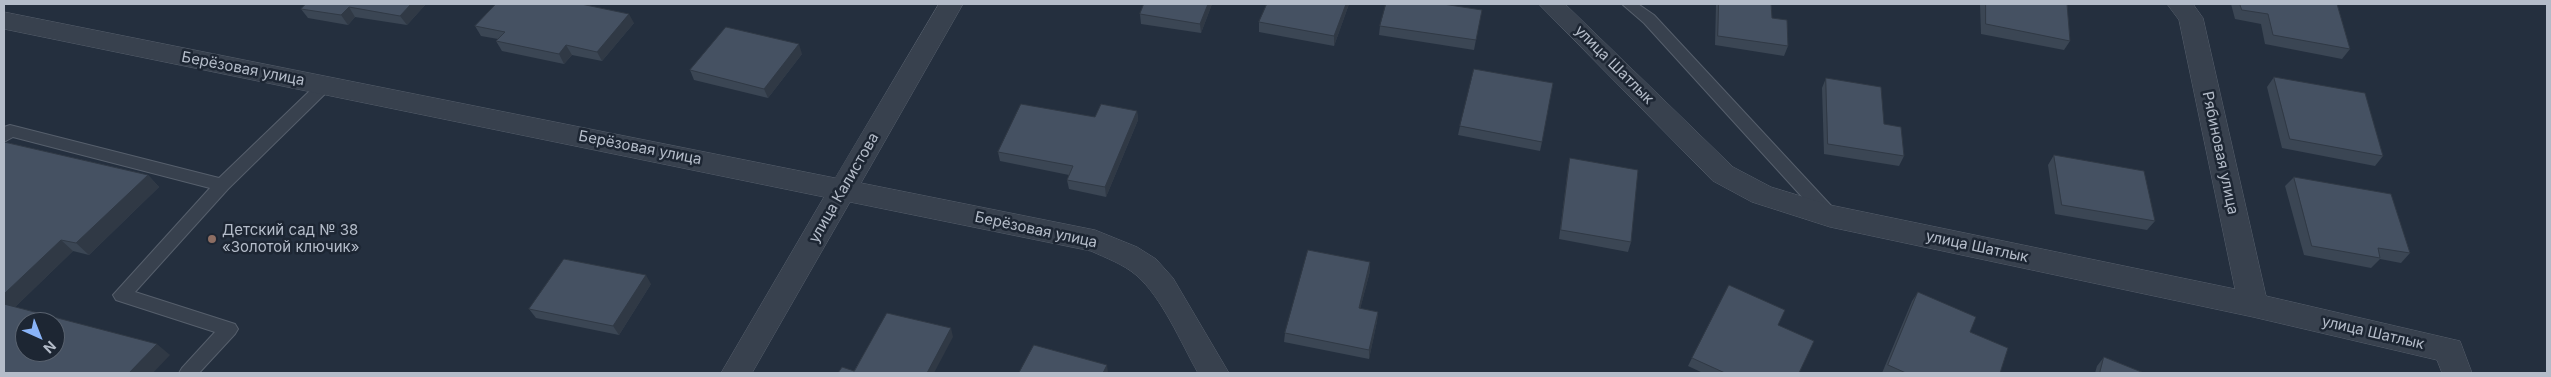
<!DOCTYPE html>
<meta charset="utf-8">
<style>
body{margin:0}
#map{position:relative;width:2551px;height:377px;overflow:hidden;background:#242f3e;font-family:Inter,sans-serif}
canvas{display:block}
.frame{position:absolute;inset:0;border:5px solid #b4bcc9;pointer-events:none}
.north{position:absolute;left:15px;top:312px;width:50px;height:50px;box-sizing:border-box;background:#1d2633;border:1px solid #59626f;border-radius:50%;rotate:136deg;font-size:14px;font-weight:700;line-height:20px;text-align:center;color:#b4bcc9}
.north::after{content:'';display:block;margin:auto;width:18px;height:22px;background:#8ab4f8;clip-path:polygon(50% 0,100% 100%,50% 72%,0 100%)}
</style>
<div id="map">
<canvas width="2551" height="377"></canvas>
<div class="frame"></div>
<div class="north">N</div>
</div>
<script>
const g = document.querySelector('canvas').getContext('2d');
g.lineJoin = 'round';
function stroke(path, color, width, dash) { g.strokeStyle = color; g.lineWidth = width; g.lineCap = dash ? 'butt' : 'round'; g.setLineDash(dash || []); g.stroke(path); }
function paint(path, color) { g.fillStyle = color; g.fill(path, 'evenodd'); }
function label(font, color, halo, rows, align = 'center') {
  g.font = font + ' Inter,sans-serif'; g.lineWidth = 5; g.setLineDash([]); g.textBaseline = 'middle'; g.strokeStyle = halo; g.fillStyle = color; for (const [text, x, y, turn = 0] of rows) {
    g.save(); g.translate(x, y); g.rotate((+turn || 0) * Math.PI / 180); g.textAlign = isNaN(turn) ? turn : align; if (halo) g.strokeText(text, 0, 0); g.fillText(text, 0, 0); g.restore();
  }
}
const service = new Path2D(`
 M1622,4h16l16,11 182,196 2,5 -2,5 -6,1 -6,-1 -180,-198z
 M325,80l5,1 3,4 -3,4 -102,100 -93,103 100,32 3,5 -3,5 -36,39h-20l3,-5 33,-36 -99,-32 -3,-5 97,-107 -197,-51 -9,5v-15l6,-2 209,53 101,-97z`);
const minor = new Path2D(`
 M939,4h24l-102,179 234,47 42,17 19,12 17,19 56,95h-31c-17,-30 -36,-76 -62,-98 -13,-11 -30,-17 -45,-24l-241,-49 -98,171h-31l103,-176 -820,-168v-17l831,166z
 M1539,4h26l168,163 38,20 59,18 405,84 -56,-269 -12,-16h26l10,14 63,278 194,45 12,32h-30l-5,-13 -184,-43 -423,-90 -78,-25 -39,-21z`);
stroke(service, '#565f6c', 2);
stroke(minor, '#565f6c', 1);
paint(service, '#38414e');
paint(minor, '#38414e');
paint(new Path2D(`
 M306,4h120l-19,21 -52,-8 -7,8 -40,-7 -7,-9z
 M1144,4h68l-11,29 -60,-9 -1,-10z
 M1349,4l-15,42 -75,-14v-10z
 M1716,4h55l1,14 16,28 -4,10 -69,-11z
 M1980,4h87l3,37 -6,9 -83,-16z
 M2231,4h106l13,45 -8,10 -77,-15 -4,-20 -26,-5z
 M1480,19l-6,31 -95,-15 1,-9z
 M634,23l-32,38 -30,-6 -8,9 -62,-13 -6,-10 2,-2 -17,-3 -6,-10z
 M802,54l-34,44 -74,-18 -4,-10z
 M2274,77l109,79 -8,10 -93,-18 -15,-61z
 M1826,78l58,46 20,32 -5,10 -75,-12 -2,-66z
 M1137,111l1,9 -32,77 -37,-8 -2,-9 2,-5 -69,-14 -2,-9z
 M1460,126l82,16 -2,9 -82,-16z
 M4,142l144,33 11,12 -70,68 -16,-4 -58,56 155,48 -166,18z
 M2054,155l101,66 -8,9 -92,-16 -7,-49z
 M1570,158l61,84 -3,10 -69,-13 9,-71z
 M2294,177l116,76 -9,10 -21,-4 -9,9 -67,-13 -19,-69z
 M1370,271l-10,38 18,3 -1,9 -8,38 -85,-17 1,-9z
 M651,284l-32,51 -83,-17 -7,-9z
 M1918,292l52,40 30,41h-118l30,-72z
 M1778,325l21,48h-96l-15,-7 4,-8z
 M2104,357l40,16h-49l2,-7z`), '#3b4654');
paint(new Path2D(`
 M411,4h15l-19,21 -7,-9z
 M1208,4h4l-11,29 -1,-9z
 M1346,4h3l-15,42v-10z
 M349,7l6,10 -7,8 -7,-10z
 M629,14l5,9 -32,38 -5,-9z
 M799,44l3,10 -34,44 -4,-9z
 M566,45l6,10 -8,9 -5,-10z
 M1137,111l1,9 -32,77 -1,-10z
 M148,175l11,12 -70,68 -13,-12z
 M61,240l12,11 -64,62 -5,-4v-15z
 M1370,262v9l-12,46 1,-9z
 M646,275l5,9 -32,51 -6,-9z
 M1378,312l-1,9 -8,38v-9z
 M951,328l2,9 -19,36h-7z
 M157,344l13,11 -17,18h-24z
 M1107,365l1,8h-5z`), '#303945');
const building = new Path2D(`
 M306,4h105l-11,12 -51,-9 -8,8 -40,-6z
 M496,4h85l48,10 -32,38 -31,-7 -7,9 -63,-13 9,-9 -30,-6z
 M1144,4h64l-8,20 -60,-10z
 M1267,4h79l-12,32 -75,-14z
 M1386,4h57l39,6 -6,30 -96,-14z
 M1719,4h52l1,14 15,2 1,26 -70,-10z
 M1986,4h81l3,37 -84,-17z
 M2240,4h97l13,45 -77,-14 -5,-21 -26,-4z
 M726,27l73,17 -35,45 -74,-19z
 M1474,69l79,14 -11,59 -82,-16z
 M2274,77l91,16 18,63 -93,-17z
 M1826,78l55,9 3,37 17,3 3,29 -76,-12z
 M1021,104l74,13 6,-13 36,7 -32,76 -38,-7 6,-14 -75,-14z
 M4,142l144,33 -72,68 -15,-3 -57,54z
 M2054,155l90,16 11,50 -93,-16z
 M1570,158l68,12 -7,72 -70,-12z
 M2294,177l97,17 19,59 -32,-5 2,10 -68,-12z
 M1308,250l62,12 -11,46 19,4 -9,38 -84,-17z
 M564,259l82,16 -33,51 -84,-17z
 M1729,285l56,25 -7,15 36,16 -15,32h-74l-33,-15z
 M1918,292l58,25 -6,15 38,16 -8,25h-94l-18,-8z
 M4,304l153,40 -28,29h-125zM25,322h30v30h-30z
 M887,313l64,15 -24,45h-89l4,-6 12,4z
 M1034,345l73,20 -4,8h-84z
 M2104,357l40,16h-44z`);
paint(building, '#455162');
stroke(building, '#303945', 1);
for (const [x, y, r, color] of [
 [212,239,5,"#8d6e63"]
]) { const dot = new Path2D(); dot.arc(x, y, r, 0, 2 * Math.PI); g.fillStyle = color; g.fill(dot); stroke(dot, '#1d2633', 2); }
label('15px', '#b4bcc9', '#1d2633', [
 ["улица Шатлык",1614,65,45],
 ["Берёзовая улица",243,69,11],
 ["Берёзовая улица",640,148,11],
 ["Рябиновая улица",2220,153,78],
 ["улица Калистова",844,188,-60],
 ["Берёзовая улица",1036,230,12],
 ["улица Шатлык",1977,247,12],
 ["улица Шатлык",2373,333,13]
]);
label('15px', '#b4bcc9', '#1d2633', [
 ["Детский сад № 38",222,230],
 ["«Золотой ключик»",222,247]
], 'left');
</script>
